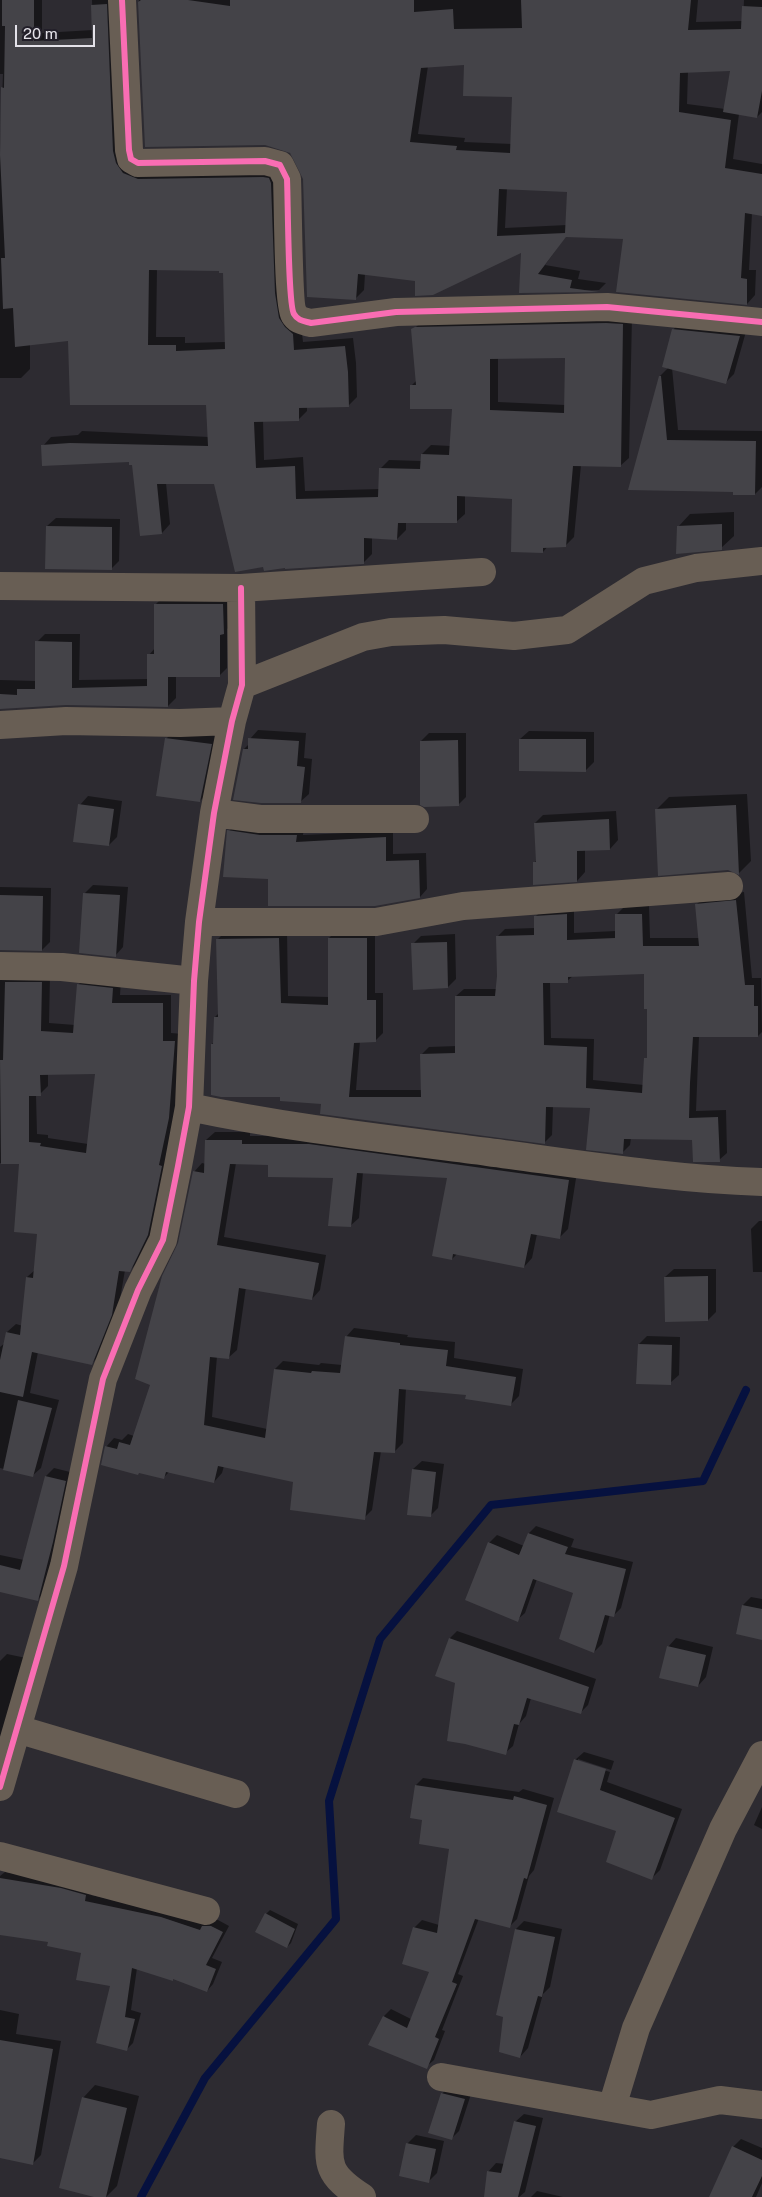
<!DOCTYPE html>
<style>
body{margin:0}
#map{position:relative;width:762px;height:2197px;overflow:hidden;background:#2d2b31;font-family:"Public Sans",sans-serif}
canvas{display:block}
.scale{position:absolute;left:15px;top:25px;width:80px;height:22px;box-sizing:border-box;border:2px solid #e4e2e9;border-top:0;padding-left:6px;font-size:15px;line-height:18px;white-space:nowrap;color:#e4e2e9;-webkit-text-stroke:4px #221f29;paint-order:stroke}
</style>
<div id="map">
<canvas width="762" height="2197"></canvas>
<div class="scale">20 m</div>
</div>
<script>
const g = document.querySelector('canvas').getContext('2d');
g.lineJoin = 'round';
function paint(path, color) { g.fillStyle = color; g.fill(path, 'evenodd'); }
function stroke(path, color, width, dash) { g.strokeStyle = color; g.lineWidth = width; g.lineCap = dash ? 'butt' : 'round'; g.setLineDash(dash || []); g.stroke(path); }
paint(new Path2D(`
 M0,0h42v33l51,-3 -1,-30h23l12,159 145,9 29,157 2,17 50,-4 3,25 1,34 -9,9 -41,1v4l-9,9h-35l1,40 39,-3 2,34 75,-2v-20l9,-9 33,1v-7l9,-9 20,1 2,-38 -42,-22 6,-6 -4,-50 9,-9 210,-5 -3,142 -9,8 -39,-1 -7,72 -9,9h-17l-5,6 -30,-54 -48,-2v18l-9,8h-50v8l-9,9 -25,-1v16l-9,9 -148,-80h-49l4,41 -8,9 -31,-72 -88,-15 8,-9 27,-2 4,-4 127,6 -2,-34 -138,-63 -39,4v25l-9,9h-21v-228l3,-76h-3zM157,269h64l3,3 2,70 -41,1v-6h-29zM566,357l-1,48 -67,-3v-44z
 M139,0h559l-2,22 47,-1 1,-21h18v112l-5,5 -18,-3 -6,45 29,5v51l-10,-2 -3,57h7l-1,25 -8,9 -122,-66 -58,-3 -22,30 35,6 -2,8 28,4 -7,7 -79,2 2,-41 -106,29 -51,-6 -1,16 -9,9 -60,-142 -10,-8 -20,-5 -119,2zM465,63l49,33 -2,48 -48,-2 1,-4 -47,-4 10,-68zM731,70l-6,39 -38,-5 1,-33zM507,188l61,2 -1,35 -62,3z
 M681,321l66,7 -13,46 -8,8 -54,-14 6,62 84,1v56l-7,7 -21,-3 -104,-2 30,-113 9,-9 4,-37z
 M734,512v24l-13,12 -43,-21 12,-13z
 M56,518l64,1 -1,42 -8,8 -64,-43z
 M164,596l67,1 1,28 -5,4v39l-8,8h-43v22l-8,8 -102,-2 -66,4v-28l36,1 1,-39 8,-8h35l-1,46 70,-1v-24l6,-7 1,-44z
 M258,730l48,3 -2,25 8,1 -3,35 -9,8 -56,-53 5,-5 1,-5z
 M174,731l45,5 -11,57 -8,8 -34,-62z
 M529,731l65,1v30l-9,9 -65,-32z
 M429,733h37v64l-8,8 -37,-64z
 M747,794l4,67 -12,12 -82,-64 12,-12z
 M88,796l34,5 -5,36 -8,8 -29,-40z
 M616,811l2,29 -8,9 -25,1v22l-8,9 -43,-18 3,-3 -2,-37 8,-8z
 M236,824l68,4 -1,7 90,-4v23l33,-1 1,36 -7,8 -151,-19 -40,-47z
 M93,885l35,2 -5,60 -8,9 -30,-63z
 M0,887l51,1 -1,54 -8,8 -42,-1z
 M744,892l8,86h9l1,54 -4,4h-59l-3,75 30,-1 1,43 -8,7 -25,-21 -63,-1 -1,7 -8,8 -31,-46 -38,-1 -1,29 -8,8 -262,-47 -70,-52 2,-2 1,-25 4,-4 -2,-73 8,-8 62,-1 1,65 41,1v-59l8,-8h38v63h8v40l-8,8h-15l-4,49h66l-1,-35 8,-8 28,-1 -1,-50 8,-7h33v-52l8,-8 30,-1v-11l8,-8 31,-2v26l42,-2v-16l8,-8 25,-1 1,32h50l-4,-33 8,-8zM645,973l3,35v49l-2,2 -2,26 -51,-5 1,-41 -43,-1 -1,-56 17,-1 6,-5z
 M455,934l1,45 -8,8 -35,-43 8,-8z
 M0,971l50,4 -1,48 26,2 3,-40 8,-8 35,3 -1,15h51v38l12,1 -7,75 -20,117 -18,36 -9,9 -4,-1 -6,35 -19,50 -9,9 -53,-12 -8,41 29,7 -18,68 -9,8 -32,-8v-121l5,-4 2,-11 9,-8 7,2 4,-49 8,-7 4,-37 -19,-70h-20zM97,1072l-9,72 -40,-6v-3l-11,-1 -1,-39 4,-1 8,-8v-13z
 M215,1132h35v4h68l259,36 -9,57 -9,9 -22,-4 -5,24 -8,9 -67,-13 -5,5 -3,-82 -86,-5 -4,46 -9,8 -16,-50 -65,-13h-33l-12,74 102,18 -6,35 -8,9 -66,-12 -9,63 -9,8 -11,-2 -5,61 55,12 8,-60 8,-8 36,4 2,-2 21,2 4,-28 8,-9 54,7 -1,2 48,5 -1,16 69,11 -4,27 -9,9 -42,-11 -62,-6 -3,55 -9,9 -13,-1 -9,59 -8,8 -70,-37 -70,-15 -2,7 -8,9 -44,-11 -6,6 -58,-30 8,-9 8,2 6,-6 6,2 17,-52 43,-212 8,-9 4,1v-24z
 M759,1221h3v51h-9l-2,-43z
 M674,1269h42v43l-8,8 -43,-43z
 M647,1336l33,1 -1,38 -9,8 -31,-39z
 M422,1461l22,3 -6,44 -8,8 -17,-47z
 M54,1468l20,5 -28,118 -9,9 -37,-9v-36l24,5 22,-84z
 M536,1526l38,13 -3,8 62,15 -12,46 -7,7 -4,-1 -8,30 -8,8 -19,-60 -38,-13 -12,34 -8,7 -28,-77 8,-8 27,11 5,-13z
 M751,1597l11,2v40l-19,-34z
 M457,1631l139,48 -8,26 -7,7 -50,-14 -5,18 -7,8 -6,22 -8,7 -49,-71 -19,-7 13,-37z
 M676,1638l37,9 -7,30 -8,9 -30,-39z
 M7,1654l19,4 -26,91v-88z
 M584,1752l30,9 -3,9 -33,-11v3l32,10 -3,10 75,27 -22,61 -8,8 -34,-48 -43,-70z
 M423,1778l96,14 4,-3 31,9 -20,72 -5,6 -12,43 -8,8 -30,-9 -21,56 5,2 -21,54 3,1 -11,29 -8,7 -42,-51 7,-7 20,10 20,-48 -17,-43 8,-8 17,5 12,-77 -27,-29 -13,-2 5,-32z
 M762,1807v22l-8,-4z
 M5,1872l63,10 24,7 -1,6 119,25h8l11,6 -17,32 10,4 -9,22 -6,7 -33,-13 -37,-10 -6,42 10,3 -8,30 -6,6 -15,-63 -29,-34 -83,-28v-48z
 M270,1910l28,14 -7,19 -4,4 -21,-33z
 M524,1921l38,8 -12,58 -7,7 -15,54 -8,9 -4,-128z
 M0,2010l19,4 -3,20 45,7 -20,114 -9,9 -32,-7z
 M95,2085l44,11 -22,90 -11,11h-6l-17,-99z
 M450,2085l22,6 -13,40 -8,8 -9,-45z
 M524,2114l19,4 -18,74 -6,5h-27l-4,-25 8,-9 9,1 10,-42z
 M416,2135l28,6 -7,32 -8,8 -28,-6 7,-32z
 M741,2139l21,9v35l-6,14h-32l9,-50z
 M537,2191l26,6h-32z`), '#0007');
stroke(new Path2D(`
 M141,2197l64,-119 131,-159 -7,-118 51,-162 111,-134 212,-24 43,-91`), '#06113f', 8);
paint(new Path2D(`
 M2,0h32v41l58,-3 -1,-33 16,-1 6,147 3,12 7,10 15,6 125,-2 6,1 2,5 4,110 4,25 6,9 8,7 1,16 51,-4 3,26 1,35 -50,1v13l-45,1 2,46 39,-2 1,33 82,-2 1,-29 41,1 1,-15 28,1 3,-46h-42v-24h6l-5,-56 4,-2 191,-4 17,1 -2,143 -48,-1 -7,81 -23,1v5l-32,-1 1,-53 -55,-3v27h-59l-1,17 -33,-2v26l-79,5v-1l-21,3 -1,-4 -28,5 -21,-88h-57l5,50 -22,2 -8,-71h-3v-3l-87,4 -1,-21 29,-2 138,3 -2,-41h-136l-2,-64 -53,6 -2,-39 -10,1 -2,-51h4l-5,-103 1,-68 3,1 1,-62h-3zM149,270l70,1v2h4l2,76 -49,2v-6h-28zM565,358l-1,55 -74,-3v-51z
 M141,0h47l42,6v-6h184v12l39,-3 1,20 68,-1 -1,-28h170l-3,30 53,-1 1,-23 20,1v84l-5,27 -34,-6 7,-41 -50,2 -1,39 52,8 -6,48 37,6v42l-17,-3 -4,65 6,1v26l-131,-13 7,-53 -57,-2 -28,37 34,6 -2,8 29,4 -80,1 2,-40 -88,42 -18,1v-15l-57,-7 -2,26 -49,-3 -4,-118 -13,-26 -25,-8 -120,2 -7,-145zM464,65l-1,31 49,1 -2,56 -54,-3 1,-4 -47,-4 11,-74zM499,189l68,3 -2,41 -68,3z
 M672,329l68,7 -14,48 -64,-17z
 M659,376h2l6,64 89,1 -1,54h-22v-3l-105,-2z
 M722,524v26l-46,4 1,-28z
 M46,526l66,1v43l-67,-1z
 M154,604h69l1,30 -4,1v42h-52v30l-102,-2 -66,4v-15l17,1v-6h18v-48l37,1v46l75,-2v-32h7z
 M165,738l47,6 -12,58 -44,-6z
 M248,738l51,3 -2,25 8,1 -4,36h-40l-28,-3 10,-51h5z
 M519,739h67v33l-67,-1z
 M458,740l1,66 -35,1 -4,-2v-64z
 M78,804l36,5 -5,37 -36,-4z
 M736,805l3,70 -11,-5 -70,6 -3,-67z
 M609,819l1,31 -33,1v31l-44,3v-23h3l-2,-39z
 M227,830l33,5h37l-1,7 90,-5v24l33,-1 1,38 -45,8h-107v-27l-45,-2z
 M83,893l37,2 -4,62 -37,-4z
 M0,895l43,1 -1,55 -42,-1z
 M736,900l9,85h9v21h4v31h-65l-3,46 -1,35 29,-1 2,45h-27l-1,-22 -68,-1 -1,15 -37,-4 4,-42 -44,-1 -1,37 -225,-30 1,-10 -41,-3v-4h-59l-10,-2v-51h2l1,-27h4l-2,-78 63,-1 2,65 47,2v-67h39v62h9v42l-22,1 -5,54h72l-1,-43 35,-1v-57h40l2,-20 -1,-40 38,-1v-19l33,-2v26l48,-2v-24h27l1,32h56l-4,-42zM644,974v35h3v49h-3l-2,35 -56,-5 1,-41 -43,-2 -1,-62h25v-6z
 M447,942l1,46 -35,2 -2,-47z
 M5,982h37l-1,49 32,2 4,-49 36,4 -1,15h51v38h12l-6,77 -10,47 3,1 -14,69 -18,37 -11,-1 -7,44 -20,50 -60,-13 -9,45 -23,-5v-32l6,-28 14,3 6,-58 7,1 4,-44 -23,-2 5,-68h-18l-1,-104h3zM95,1074l-9,79 -46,-7 1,-3 -12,-1v-46h12l-1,-21z
 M205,1140h37v4h67l260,36 -9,59 -29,-5 -7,34 -71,-14 -1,6 -20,-4 15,-78 -90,-5 -6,54 -23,-1 5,-48 -65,-1v-12l-38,-1 -13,81 102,18 -7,37 -73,-12 -10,71 -19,-2 -6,68 61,13 9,-69 37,4 1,-2 28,2 5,-37 55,7v2l48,5 -2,16 70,11 -5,29 -46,-7 1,-4 -67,-6 -4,64 -21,-1 -9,68 -75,-10 3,-28 -75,-16 -4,17 -48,-11 -2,7 -25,-6 -1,2 -37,-10 4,-19 12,3 2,-7 11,3 20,-60 -15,-6 27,-103 16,-33 15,-72 11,2z
 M708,1276v45l-43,1 -1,-45z
 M638,1344l34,1 -1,40 -35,-1z
 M18,1400l34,8 -19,69 -30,-7z
 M412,1469l24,3 -5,45 -24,-2z
 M45,1476l21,5 -13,61 -15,59 -38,-9v-27l20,5z
 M528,1533l40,14 -3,7 61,15 -12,48 -9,-2 -11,38 -35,-14 14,-46 -40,-14 -15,43 -53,-22 23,-58 31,13z
 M742,1605l20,4v31l-26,-6z
 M449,1638l140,49 -8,27 -54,-16 -8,27 -5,-1 -8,31 -41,-11 -18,-3 8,-58 -20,-7z
 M667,1646l39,9 -8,32 -39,-9z
 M574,1759l32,10 -6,21 75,28 -23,62 -46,-18 10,-31 -59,-19z
 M415,1785l98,15 1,-4 33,9 -20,74 -3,-1 -14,50 -35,-9 -23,63 5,2 -22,53 4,2 -12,30 -59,-24 15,-29 24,12 22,-56 -27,-8 11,-37 24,6 12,-84 -30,-5 3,-24 -12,-2z
 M0,1878l61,10 25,7 -1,6 76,16 39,13 2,-4h9l12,6 -17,33 10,4 -9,23 -34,-13v2l-41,-13 -7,49 10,2 -8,32 -31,-8 14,-57 -34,-6 5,-27 -34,-7 1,-4 -48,-7z
 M265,1913l30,16 -8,19 -32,-16z
 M515,1929l40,8 -13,60 -4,-1 -18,62 -21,-6 4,-35 -7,-2z
 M0,2040l53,9 -20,116 -33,-7z
 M441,2093l24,6 -13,41 -24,-7z
 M82,2097l45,11 -21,89h-12l-35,-9z
 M514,2121l22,5 -18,71h-34l3,-26 14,2z
 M406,2143l30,6 -7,34 -30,-7z
 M732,2146l30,14v16l-10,21h-43z`), '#444348');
stroke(new Path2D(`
 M122,0l7,150 2,9 7,4 127,-2 15,4 7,14c1,19 1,126 7,135 4,7 10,7 17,9l85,-11 211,-5 155,15
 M0,586l241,2 241,-16
 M242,685l121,-48 28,-5 53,-2 70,6 53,-6 77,-49 52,-13 66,-7
 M0,725l66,-4 114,2 52,-2
 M214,813l46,6h155
 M199,922h177l87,-16 266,-20
 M0,966l62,1 132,14
 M189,1107c99,21 199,32 299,45 91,12 182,27 274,30
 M17,1729l219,65
 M0,1787l64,-221 39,-187 35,-89 25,-50 15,-74 11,-59 5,-126 5,-59 15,-109 18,-92 10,-36 -1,-97
 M0,1856l206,55
 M441,2077l210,38 69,-15 42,5
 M612,2107l24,-79 87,-199 39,-74
 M331,2124c-3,40 -6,49 31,73`), '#685e54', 28);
stroke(new Path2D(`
 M122,0l7,150 2,9 7,4 127,-2 15,4 7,14c1,19 1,126 7,135 4,7 10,7 17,9l85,-11 211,-5 155,15
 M0,1787l64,-221 39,-187 35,-89 25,-50 15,-74 11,-59 5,-126 5,-59 15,-109 18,-92 10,-36 -1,-97`), '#f96db3', 6);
</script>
